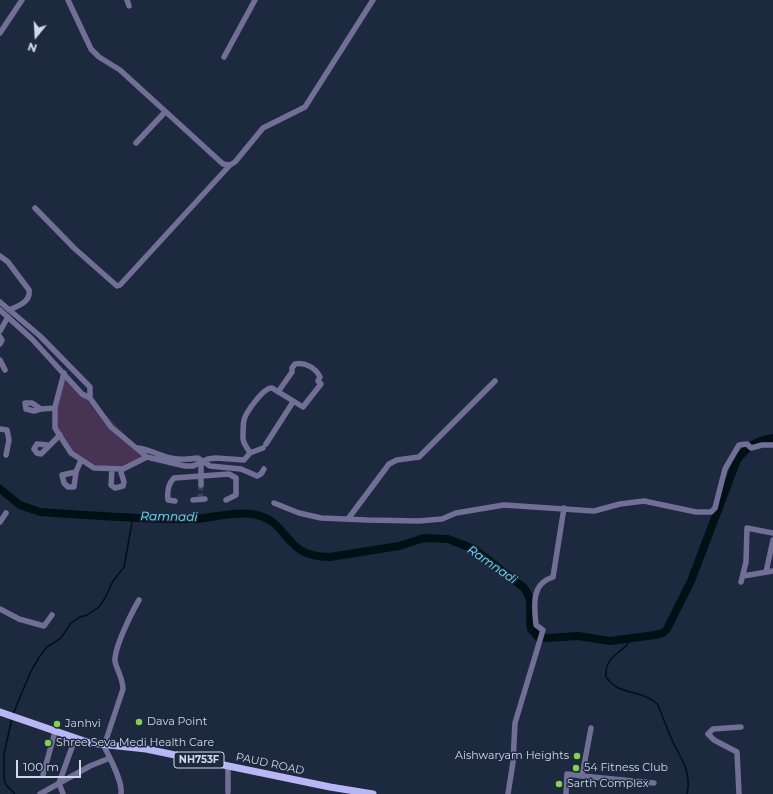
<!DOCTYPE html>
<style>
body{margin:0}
#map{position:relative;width:773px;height:794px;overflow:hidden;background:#1d293f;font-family:Montserrat,sans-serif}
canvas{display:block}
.north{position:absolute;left:16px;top:16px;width:40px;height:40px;-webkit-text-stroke:3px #1d293f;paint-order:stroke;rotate:198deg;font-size:11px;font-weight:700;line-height:16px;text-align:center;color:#d0d9e7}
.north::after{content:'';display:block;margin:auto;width:14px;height:18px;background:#d0d9e7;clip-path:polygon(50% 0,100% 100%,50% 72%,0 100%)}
.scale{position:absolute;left:16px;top:760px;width:65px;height:18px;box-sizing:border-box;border:2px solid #d0d9e7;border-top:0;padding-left:5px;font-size:12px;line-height:14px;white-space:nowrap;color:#d0d9e7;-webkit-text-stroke:3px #1d293f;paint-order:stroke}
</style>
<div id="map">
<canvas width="773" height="794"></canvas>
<div class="north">N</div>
<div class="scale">100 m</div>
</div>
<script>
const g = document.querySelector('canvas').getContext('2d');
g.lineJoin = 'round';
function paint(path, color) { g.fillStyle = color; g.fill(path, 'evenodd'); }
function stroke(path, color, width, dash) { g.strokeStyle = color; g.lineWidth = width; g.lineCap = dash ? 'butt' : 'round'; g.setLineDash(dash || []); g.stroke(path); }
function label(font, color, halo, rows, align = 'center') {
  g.font = font + ' Montserrat,sans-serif'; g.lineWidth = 3; g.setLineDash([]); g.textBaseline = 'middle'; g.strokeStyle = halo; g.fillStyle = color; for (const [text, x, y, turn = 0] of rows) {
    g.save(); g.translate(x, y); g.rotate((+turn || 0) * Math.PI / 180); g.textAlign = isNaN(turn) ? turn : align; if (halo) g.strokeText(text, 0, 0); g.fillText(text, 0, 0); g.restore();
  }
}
paint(new Path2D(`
 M64,373l83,84 -24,12 -29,-1 -23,-15 -16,-25v-21z`), '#473353');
stroke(new Path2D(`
 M626,639l2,5c-12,12 -23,14 -22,33 2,3 5,6 9,9 13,8 33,7 43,19 5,12 9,24 14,35 9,19 20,32 15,54
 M13,714l18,-43 9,-15 7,-9 14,-9 10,-15 9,-6 7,-2 12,-8 6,-9 8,-17 11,-14 9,-50
 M12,718l-8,36v26l2,5 9,9`), '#001115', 1.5);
stroke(new Path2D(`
 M0,489l20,16 20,7c51,3 103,8 155,7 18,-1 38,-8 57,-5 40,6 28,43 78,43l69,-11 25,-8 24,1 26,10 49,38c12,13 5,26 8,42l7,8 8,1 32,-2 32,5 45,-6 8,-2 4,-4 24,-48 46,-121c11,-14 19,-19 36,-22`), '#001115', 8);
stroke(new Path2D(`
 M200,499l1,-14`), '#384358', 5.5, [5.5, 3]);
stroke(new Path2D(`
 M68,0l23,49 8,8 21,13 103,94 7,1 5,-3 28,-34 42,-21 68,-107
 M127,0l2,6
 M0,33l22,-33
 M224,57l31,-57
 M136,143l29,-31
 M35,208l39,40 43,38 3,-1 110,-120
 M0,256l8,6 21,28c2,12 -11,16 -20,20
 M0,302l40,34 50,51v11l21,29 36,30 38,9h8l15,-7 8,-1 28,2 6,-7c-3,-6 -8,-10 -7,-17 0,-5 0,-11 1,-16 2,-8 20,-33 28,-32l31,19 18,-23 -3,-3 2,-4c-4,-9 -15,-15 -25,-13l-3,4v4l-14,20
 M0,310l32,29 50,55 8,4
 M0,331l8,-14
 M0,337l2,3 -2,4
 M0,360l5,10
 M64,373l-9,34v21l16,25 23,15 29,1 24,-12
 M41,409l-9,-6h-7l1,6 8,2 7,-2 14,-1
 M0,429l7,1 2,10 -3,15
 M266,444l27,-42
 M48,445l-11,-1 -3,5 3,4 4,1 19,-19
 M137,448c10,1 15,4 24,7 12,5 24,5 37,3l12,8 31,3 16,7 4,-2 3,-5
 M250,453l13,-5
 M112,469l-1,16 4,3 8,-2 1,-4 -4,-13
 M76,472l-14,3 2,8 4,4h6l2,-15 5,-12
 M201,485v-22
 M193,500l12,-1
 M175,501l-7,-1c-1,-8 0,-16 6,-22l55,-4 7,4v17l-10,5
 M274,503l25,10 22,5 46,2 52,1 23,-2 14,-6 48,-8 90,6 26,-7 24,-3 52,11h15l4,-4 10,-39 14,-24 8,-1 4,4 11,-3h11
 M348,519l41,-55 8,-4 22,-3 76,-76
 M0,522l6,-9
 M766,572l7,-32
 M743,576l30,-5
 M741,582l5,-20 1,-34 26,5
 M0,609l19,10 25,7 8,-11
 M228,766v26
 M43,775l12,-43
 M582,776l72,7
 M40,794l50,-28 20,-8
 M63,794l-4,-11 16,-44
 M121,794c2,-12 -11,-36 -17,-48l19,-57c0,-11 -6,-18 -8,-28 -1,-13 17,-49 24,-61
 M508,794l5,-32 2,-39 28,-93 -7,-5c-2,-20 -5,-41 17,-48l11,-69
 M566,794l1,-20 15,2 9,-48
 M739,794l-2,-42 -23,-12 -6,-6 5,-5 28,-2`), '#716f95', 5.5);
stroke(new Path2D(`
 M0,712l90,31 56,6 184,38 43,7`), '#b9b6f6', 7);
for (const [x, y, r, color] of [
 [139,722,4,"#88cf4a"],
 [57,724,4,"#88cf4a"],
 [48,743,4,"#88cf4a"],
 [577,756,4,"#88cf4a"],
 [576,768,4,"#88cf4a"],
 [559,784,4,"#88cf4a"]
]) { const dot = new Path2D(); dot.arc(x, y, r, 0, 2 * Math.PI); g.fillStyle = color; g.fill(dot); stroke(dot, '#1d293f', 1.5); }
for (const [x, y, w] of [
 [199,760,50]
]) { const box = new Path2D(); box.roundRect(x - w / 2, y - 8, w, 16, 3); g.fillStyle = '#1d293f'; g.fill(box); stroke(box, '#d0d9e7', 1); }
label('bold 10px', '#d0d9e7', null, [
 ["NH753F",199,760]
]);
label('11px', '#d0d9e7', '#1d293f', [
 ["Dava Point",147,722],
 ["Janhvi",65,724],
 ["Shree Seva Medi Health Care",56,743],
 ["Aishwaryam Heights",569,756,"right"],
 ["54 Fitness Club",584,768],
 ["Sarth Complex",567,784]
], 'left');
label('11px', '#d0d9e7', '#1d293f', [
 ["PAUD ROAD",270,764,12]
]);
label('italic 12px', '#75e1f3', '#1d293f', [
 ["Ramnadi",169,517,1],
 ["Ramnadi",492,565,35]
]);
</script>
